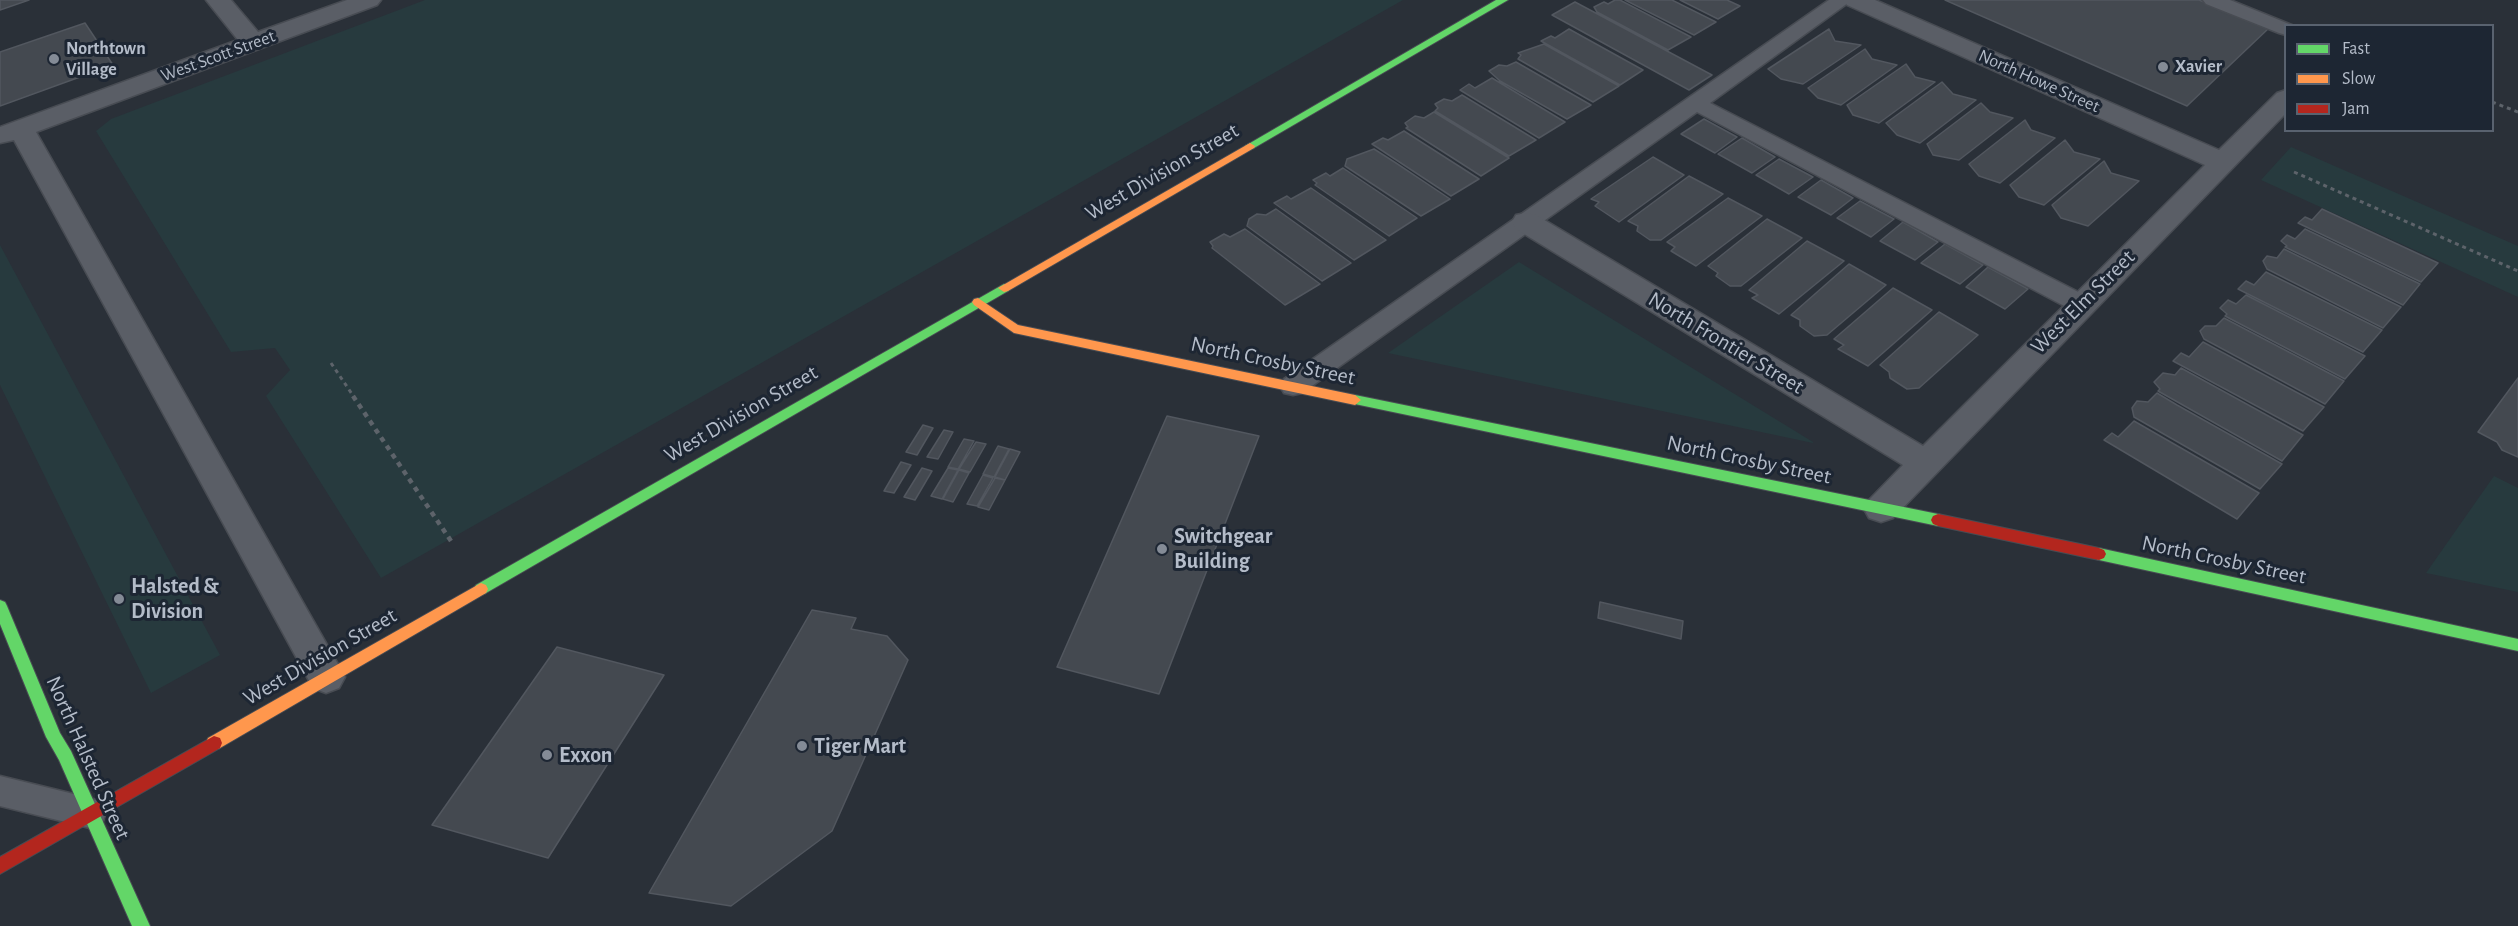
<!DOCTYPE html>
<style>
body{margin:0}
#map{position:relative;width:2518px;height:926px;overflow:hidden;background:#2a3038;font-family:"Alegreya Sans",sans-serif}
canvas{display:block}
.legend{position:absolute;left:2284px;top:24px;width:210px;height:108px;box-sizing:border-box;background:#1d2633;border:2px solid #59626f;margin:0;padding:8px 10px;list-style:none;font-size:18px;color:#b4bcc9}
.legend li{display:flex;align-items:center;gap:12px;height:30px}
.legend b{width:30px;border:2px solid #59626f}
</style>
<div id="map">
<canvas width="2518" height="926"></canvas>
<ul class="legend">
<li><b style="height:8px;background:#63d668"></b>Fast</li>
<li><b style="height:8px;background:#ff974d"></b>Slow</li>
<li><b style="height:8px;background:#b3261e"></b>Jam</li>
</ul>
</div>
<script>
const g = document.querySelector('canvas').getContext('2d');
g.lineJoin = 'round';
function paint(path, color) { g.fillStyle = color; g.fill(path, 'evenodd'); }
function stroke(path, color, width, dash) { g.strokeStyle = color; g.lineWidth = width; g.lineCap = dash ? 'butt' : 'round'; g.setLineDash(dash || []); g.stroke(path); }
function label(font, color, halo, rows, align = 'center') {
  g.font = font + ' "Alegreya Sans",sans-serif'; g.lineWidth = 6; g.setLineDash([]); g.textBaseline = 'middle'; g.strokeStyle = halo; g.fillStyle = color; for (const [text, x, y, turn = 0] of rows) {
    g.save(); g.translate(x, y); g.rotate((+turn || 0) * Math.PI / 180); g.textAlign = isNaN(turn) ? turn : align; if (halo) g.strokeText(text, 0, 0); g.fillText(text, 0, 0); g.restore();
  }
}
paint(new Path2D(`
 M425,0h978l-1022,578 -115,-182 24,-26 -15,-22 -44,4 -135,-221 15,-12z
 M2291,147l227,99v51l-257,-117z
 M0,245l220,410 -69,38 -151,-308z
 M1519,262l294,180v1l-425,-90z
 M2494,476l24,12v104l-92,-19z`), '#273a3e');
const building = new Path2D(`
 M0,0h29l-29,10z
 M1615,0h5l71,37 -23,13 -71,-38 -3,-5 10,-5 4,2z
 M1625,0h47l44,22 -22,13z
 M1680,0h47l13,6 -22,13z
 M1945,0h254l70,28 -82,78z
 M1575,2l77,41 60,32 -23,15 -137,-75z
 M85,23l28,42 -113,41v-54z
 M1569,29l74,41 -23,15 -79,-44 10,-5 4,2z
 M1829,29l6,12 26,4 -58,39 -22,-5 -13,-10z
 M1544,44l75,42 -26,16 -75,-43 3,-4 -3,-2z
 M1865,49l7,10 25,6 -56,40 -23,-7 -10,-10z
 M1516,62l75,43 -24,14 -67,-38 -11,-10 10,-6 8,1z
 M1906,64l9,13 20,5 -56,41 -26,-8 -6,-10z
 M1492,78l73,44 -26,16 -79,-48 9,-6 6,4z
 M1942,82l11,12 23,6 -56,43 -23,-8 -11,-12z
 M1462,95l74,45 -27,16 -74,-45 3,-3 -3,-4 9,-5 8,2z
 M1981,103l9,9 23,6 -54,42 -26,-5 -6,-11z
 M1434,112l75,46 -28,18 -75,-48 2,-1 -3,-4 10,-7 9,2z
 M1704,119l33,18 -22,16 -34,-19z
 M2025,120l6,10 24,8 -55,45 -21,-7 -10,-12z
 M1404,131l75,48 -28,17 -79,-52 11,-6 5,2z
 M1742,138l33,19 -23,16 -34,-19z
 M2065,140l9,12 26,7 -56,46 -25,-8 -9,-12z
 M1374,149l22,14 54,36 -29,17 -76,-50 2,-7z
 M1653,157l31,18 -65,47 -24,-16 4,-4 -8,-3z
 M1779,159l34,18 -24,17 -33,-19z
 M2104,161l7,12 28,8 -51,45 -27,-8 -9,-13z
 M1343,168l74,50 -28,18 -74,-51 2,-2 -4,-3 13,-7 4,3z
 M1689,176l34,18 -62,46h-11l-13,-9 1,-5 -10,-5z
 M1821,180l32,18 -22,17 -33,-18z
 M1311,188l75,52 -32,20 -80,-57 13,-7 4,3z
 M1728,198l34,18 -66,50 -25,-15 4,-4 -8,-5z
 M1860,201l34,18 -23,18 -34,-19z
 M1276,209l75,54 -29,18 -75,-55 2,-7 8,-5 9,1z
 M2322,209l116,54 -17,19 -123,-59 7,-6 7,3z
 M1767,219l35,19 -61,48h-11l-14,-10 2,-3 -10,-7z
 M1903,222l35,20 -23,18 -35,-19z
 M1245,229l75,55 -35,21 -73,-57 1,-2 -3,-4 14,-8 6,3z
 M2305,229l115,55 -17,21 -118,-58 2,-1 -6,-5 6,-6 8,4z
 M1807,241l37,20 -65,53 -27,-16 6,-3 -9,-5z
 M1945,244l38,21 -23,19 -39,-21z
 M2284,249l117,58 -18,21 -116,-59 -4,-8 4,-5 10,2z
 M1849,264l37,21 -59,50 -13,1 -14,-10v-6l-9,-5z
 M1988,267l40,22 -23,20 -39,-22z
 M2266,272l116,58 -19,22 -125,-63 8,-8 8,4z
 M1893,288l39,22 -64,56 -30,-17 6,-4 -10,-6z
 M2246,295l119,61 -20,23 -120,-63 2,-2 -7,-6 8,-8 8,4z
 M1939,312l39,23 -59,53 -12,1 -17,-11 -1,-6 -9,-7z
 M2224,318l120,63 -19,23 -121,-65 -4,-8 5,-5h11z
 M2203,342l121,65 -21,24 -130,-70 8,-8 8,4z
 M2181,368l122,67 -21,26 -124,-70 2,-2 -6,-7 9,-9 12,2z
 M2518,378v79l-16,-7 -5,-8 -19,-10z
 M2157,393l20,12 105,59 -22,25 -126,-72 -2,-9 5,-7 11,1z
 M1167,416l92,20 -100,258 -102,-27z
 M2134,421l94,54 31,18 -22,26 -133,-79 8,-7 6,4z
 M923,425l10,3 -16,27 -11,-3z
 M944,430l9,2 -15,27 -11,-2z
 M964,439l10,2 -16,28 -10,-2z
 M976,442l10,2 -16,28 -11,-3z
 M998,446l11,3 -15,28 -11,-3z
 M1010,449l10,3 -15,28 -10,-3z
 M901,462l10,3 -17,28 -10,-2z
 M922,468l10,3 -17,29 -11,-3z
 M948,468l10,2 -16,29 -11,-3z
 M959,470l10,3 -16,29 -10,-3z
 M983,475l10,3 -16,28 -10,-2z
 M995,478l10,2 -16,30 -11,-3z
 M1600,602l83,19 -2,18 -83,-21z
 M812,610l44,8 -5,11 36,7 21,24 -76,171 -101,75 -82,-13z
 M557,647l107,28 -116,183 -116,-33z`);
paint(building, '#444950');
stroke(building, '#52575f', 1.5);
const lane = new Path2D(`
 M1829,0h23l-142,103 380,195 3,6 -3,6 -9,2 -9,-2 -375,-198 -395,281 -9,2 -9,-2 -4,-7 4,-7z
 M2203,0h27l64,26h-8v9l-7,-2 -73,-29z
 M0,776l90,22 12,4 4,11 -4,11 -12,4 -90,-22z`);
const street = new Path2D(`
 M206,0h25l27,32 89,-32h34l-4,5 -341,127 303,534 6,11 -6,11 -13,5 -13,-5 -299,-548 -14,3v-16l238,-87z
 M1843,0h32l344,150 58,-57 9,-3v23l-393,405 -12,4 -12,-4 -5,-9 5,-9 34,-35 -387,-236 -4,-7 4,-7 10,-2 10,2 387,231 282,-281 -358,-160z`);
const fast = new Path2D(`
 M1496,0h12l-254,148 -4,1 -5,-3z
 M1004,284l6,4 -2,3 -522,302 -5,2 -5,-2 -2,-4 2,-4z
 M1355,395l583,119 5,2 2,4 -2,4 -5,2 -588,-123 -1,-3 1,-3z
 M2099,548l419,91v12l-419,-91 -5,-2 -2,-4 2,-4z
 M0,600l5,2 2,4 53,127 11,18 79,175h-18l-73,-166 -13,-23 -46,-113z`);
const slow = new Path2D(`
 M1250,143l5,3 -1,2 -246,143 -4,1 -6,-4z
 M978,298l40,27 337,70 6,5 -6,5 -341,-72 -40,-28 -2,-3 2,-3z
 M481,583l5,2 2,4 -2,4 -266,155 -6,2 -6,-2 -2,-5 2,-5z`);
const jam = new Path2D(`
 M1938,514l161,34 5,2 2,4 -2,4 -5,2 -161,-34 -5,-2 -2,-4 2,-4z
 M214,736l6,2 2,5 -2,5 -220,126v-17z`);
stroke(lane, '#484c53', 3);
stroke(street, '#484c53', 3);
stroke(fast, '#484c53', 2);
stroke(slow, '#484c53', 2);
stroke(jam, '#484c53', 2);
stroke(new Path2D(`
 M2492,102l26,10
 M2294,172l224,99
 M331,363l23,34`), '#5d636a', 3, [4, 4]);
stroke(new Path2D(`
 M353,396l98,145`), '#5d636a', 4.5, [5, 5]);
paint(lane, '#5a5e66');
paint(street, '#5a5e66');
paint(fast, '#63d668');
paint(slow, '#ff974d');
paint(jam, '#b3261e');
for (const [x, y, r, color] of [
 [54,59,6,"#848b96"],
 [2163,67,6,"#848b96"],
 [1162,549,6,"#848b96"],
 [119,599,6,"#848b96"],
 [802,746,6,"#848b96"],
 [547,755,6,"#848b96"]
]) { const dot = new Path2D(); dot.arc(x, y, r, 0, 2 * Math.PI); g.fillStyle = color; g.fill(dot); stroke(dot, '#1d2633', 2); }
label('bold 18px', '#b4bcc9', '#1d2633', [
 ["Northtown",66,49],
 ["Village",66,70],
 ["Xavier",2175,67]
], 'left');
label('18px', '#b4bcc9', '#1d2633', [
 ["West Scott Street",218,56,-20],
 ["North Howe Street",2039,81,24]
]);
label('22px', '#b4bcc9', '#1d2633', [
 ["West Division Street",1162,172,-30],
 ["West Elm Street",2083,302,-45],
 ["North Frontier Street",1726,343,31],
 ["North Crosby Street",1273,361,12],
 ["West Division Street",741,414,-30],
 ["North Crosby Street",1749,460,12],
 ["North Crosby Street",2224,560,12],
 ["West Division Street",320,657,-30],
 ["North Halsted Street",88,758,66]
]);
label('bold 22px', '#b4bcc9', '#1d2633', [
 ["Switchgear",1174,536],
 ["Building",1174,561],
 ["Halsted &",131,586],
 ["Division",131,611],
 ["Tiger Mart",814,746],
 ["Exxon",559,755]
], 'left');
</script>
